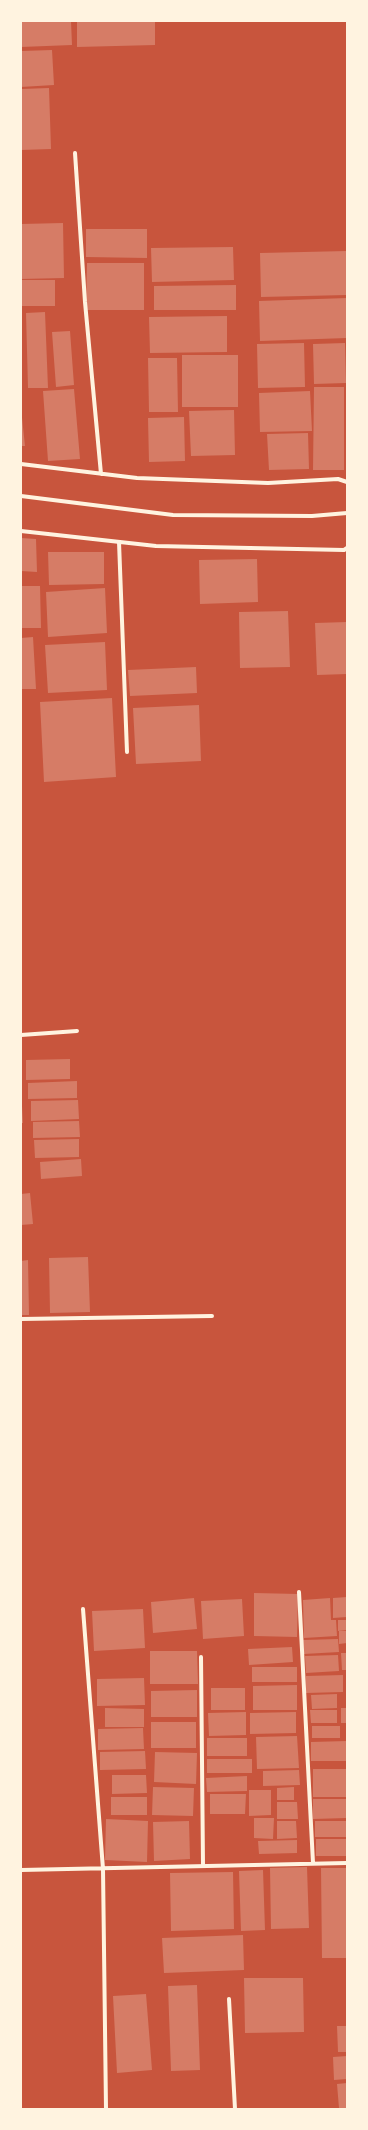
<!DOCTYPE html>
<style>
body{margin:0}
#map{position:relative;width:368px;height:2130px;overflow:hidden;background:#c8553d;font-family:"Archivo Narrow",sans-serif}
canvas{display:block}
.frame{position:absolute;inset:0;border:22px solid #fff3e0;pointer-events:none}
</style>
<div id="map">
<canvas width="368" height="2130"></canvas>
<div class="frame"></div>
</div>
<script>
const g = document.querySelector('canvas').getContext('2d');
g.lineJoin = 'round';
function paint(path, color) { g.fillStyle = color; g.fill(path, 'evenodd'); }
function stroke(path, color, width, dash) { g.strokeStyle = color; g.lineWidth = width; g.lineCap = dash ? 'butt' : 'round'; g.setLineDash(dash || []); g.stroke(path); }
paint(new Path2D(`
 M21,21h50l1,24 -51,2z
 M77,21h78v24l-78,2z
 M52,50l2,35 -33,2v-36z
 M49,88l2,61 -30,1v-61z
 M63,223l1,55 -43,1v-55z
 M86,229h61v29l-61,-1z
 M233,247l1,33 -82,2 -1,-34z
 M347,251v44l-86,2 -1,-44z
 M87,263h57v47h-58z
 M21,280h34v26h-34z
 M236,285v25h-82v-24z
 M347,298v40l-87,3 -1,-40z
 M45,312l3,76h-20l-2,-75z
 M227,316v36l-77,1 -1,-36z
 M70,331l4,54 -18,2 -4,-55z
 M304,343l1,44 -47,1 -1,-44z
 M345,343l1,40 -32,1 -1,-40z
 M182,355h56v52h-56z
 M148,358h29l1,54h-29z
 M314,387h30v83h-31z
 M74,389l6,70 -32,2 -5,-70z
 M310,391l2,40 -52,1 -1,-39z
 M21,408l4,38h-4z
 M234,410l1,45 -44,1 -2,-45z
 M184,417l1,44 -36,1 -1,-44z
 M308,433l1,36 -40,1 -2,-36z
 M21,538l15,1 1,33 -16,-1z
 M48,552h56v32l-55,1z
 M257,559l1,43 -58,2 -1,-44z
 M21,586h19l1,42h-20z
 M105,588l2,45 -59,4 -2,-45z
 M288,611l2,56 -50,1 -1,-56z
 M347,622v52l-30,1 -2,-52z
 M33,637l3,52h-15v-51z
 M105,642l2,48 -59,3 -3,-48z
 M196,667l1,26 -67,3 -2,-26z
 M112,698l4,79 -72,5 -4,-80z
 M199,705l2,56 -65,3 -3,-56z
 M70,1059v20l-44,1v-20z
 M77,1081v17l-49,1v-16z
 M78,1100l1,19 -48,2v-20z
 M21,1106h1l1,17h-2z
 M79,1121l1,16 -47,1v-16z
 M79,1139v18l-44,1 -1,-18z
 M81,1159l1,17 -41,3 -1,-17z
 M30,1193l3,31 -12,1v-31z
 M88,1257l2,55 -40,1 -1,-55z
 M28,1260l1,55h-8v-54z
 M254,1593l44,1 -1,43 -43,-1z
 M347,1597v20l-14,1v-20z
 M194,1598l3,31 -44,4 -2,-31z
 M330,1598l1,22h5l1,16 -33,2 -1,-38z
 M242,1599l2,37 -41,3 -2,-38z
 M143,1609l2,39 -51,3 -2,-40z
 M338,1620h9v10l-9,1z
 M339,1631h8v12l-8,1z
 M338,1639l1,13 -35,2 -1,-14z
 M292,1647l1,15 -44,3 -1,-16z
 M150,1651h47l1,33h-48z
 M341,1653h6v17h-5z
 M338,1655l1,16 -33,2 -1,-17z
 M252,1667h45v15h-45z
 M343,1675v17l-37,1v-17z
 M144,1678l1,27 -48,1v-27z
 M297,1685v25h-44v-24z
 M211,1688h34v22h-34z
 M197,1690v27h-46v-26z
 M337,1694v14l-25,1 -1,-14z
 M105,1708l39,1v18h-39z
 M341,1708h6v15h-6z
 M310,1710h27v13h-26z
 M246,1712v23l-37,1 -1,-23z
 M296,1712v21l-46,1v-21z
 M151,1722h45v26h-45z
 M312,1726h28v12h-28z
 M143,1728l1,21 -46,1v-21z
 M297,1736l2,32 -42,1 -1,-32z
 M207,1738h40v18h-40z
 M347,1741v20h-36v-19z
 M145,1751l1,18 -46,1v-18z
 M155,1752l42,1 -1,31 -42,-2z
 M207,1759h45v14h-45z
 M313,1769h34v28h-34z
 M299,1770l1,15 -37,1v-15z
 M112,1775h34l1,18 -35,1z
 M247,1776v15l-40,1 -1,-14z
 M153,1787l41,1 -1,28 -41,-1z
 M294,1787v13h-17v-12z
 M249,1790h22v25l-22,1z
 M210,1794h36l-1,20h-35z
 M111,1797h36v18h-36z
 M313,1799h34v19l-34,1z
 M277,1802h20l1,17h-21z
 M254,1818h20l-1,21 -19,-1z
 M106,1819l42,2 -1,41 -42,-2z
 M189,1821l1,38 -36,2 -1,-39z
 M277,1821h19l1,17 -20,1z
 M315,1821h32v16h-32z
 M316,1839h31v17h-31z
 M297,1840v13l-38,1 -1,-13z
 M307,1867l2,61 -38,1 -1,-61z
 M321,1868h26v90h-25z
 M263,1870l2,60 -24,1 -2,-60z
 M233,1872l1,57 -63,2 -1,-58z
 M243,1935l1,35 -80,3 -2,-35z
 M244,1978h59l1,54 -59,1z
 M197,1985l3,85 -29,1 -3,-85z
 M146,1994l6,76 -35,3 -4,-77z
 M337,2026h10v26h-9z
 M347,2056v23l-13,1 -1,-23z
 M347,2083v25h-8l-2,-24z`), '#d67c66');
stroke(new Path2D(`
 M75,153l10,149 16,172
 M21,464l116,14 131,5 70,-4 9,3
 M21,496l152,19 139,1 35,-3
 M21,531l135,15 188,4 3,-2
 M119,542l8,210
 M21,1035l56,-4
 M21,1319l191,-3
 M299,1592l14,271
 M83,1609l20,260 3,240
 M201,1657l2,208
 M21,1870l326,-7
 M229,1999l6,110`), '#fff3e0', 4);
</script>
